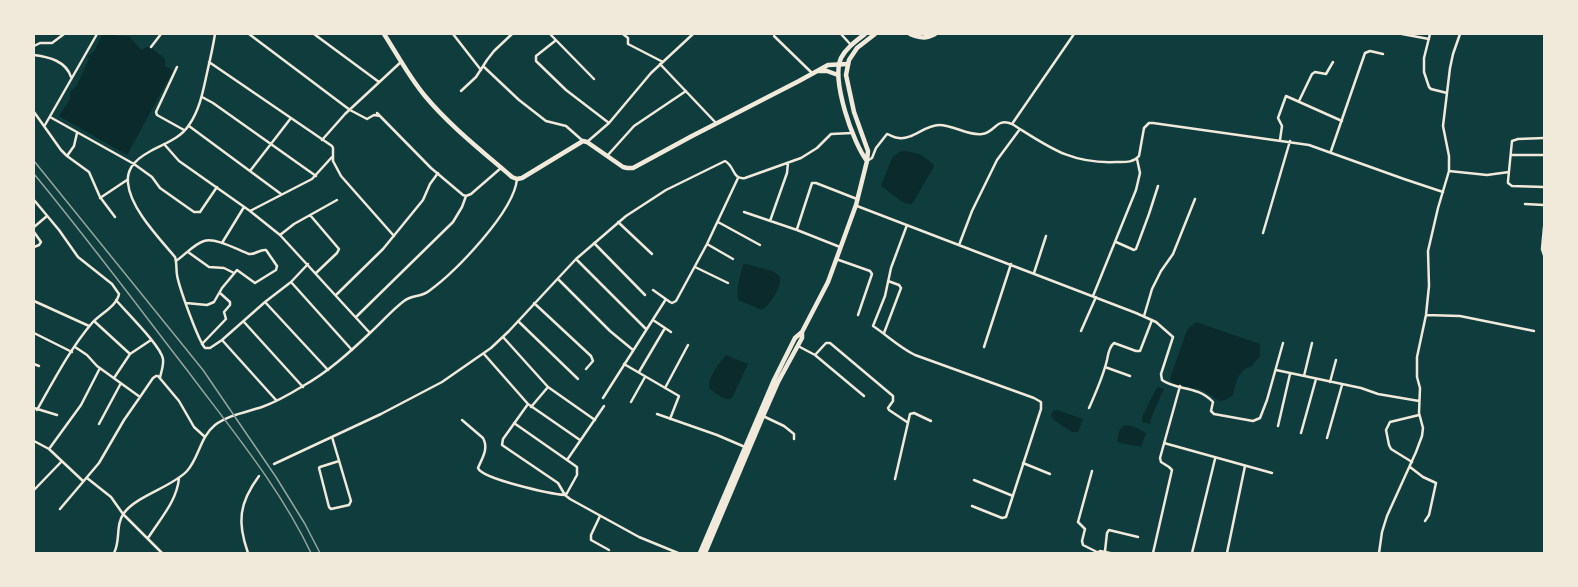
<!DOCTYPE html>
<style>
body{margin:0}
#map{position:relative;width:1578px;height:587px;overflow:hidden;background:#0f3d3e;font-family:Arial,sans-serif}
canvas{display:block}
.frame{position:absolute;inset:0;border:35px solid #f1e9da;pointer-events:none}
</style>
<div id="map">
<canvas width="1578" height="587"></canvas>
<div class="frame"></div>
</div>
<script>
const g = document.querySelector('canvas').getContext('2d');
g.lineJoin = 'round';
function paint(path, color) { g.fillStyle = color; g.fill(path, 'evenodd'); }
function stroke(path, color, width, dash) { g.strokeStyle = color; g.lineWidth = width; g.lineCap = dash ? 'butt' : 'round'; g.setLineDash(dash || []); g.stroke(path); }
paint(new Path2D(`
 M102,34c9,0 18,3 27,2l12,14 6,-3 5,1 13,11v7l8,5 -46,84 -68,-39 11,-17v-7l7,-7 12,-26 -2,-4h3l5,-5z
 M905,151l15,3 13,10 1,3 -22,37c-12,1 -22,-13 -31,-18l11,-28 7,-6z
 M746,264l27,7 7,6c2,10 -10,28 -18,33l-24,-10c-2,-13 2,-23 5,-35z
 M1196,322l64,22v12l-9,11c-12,1 -16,18 -18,28l-8,5 -6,1 -16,-11 -29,-6 -4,-5 17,-49z
 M726,355l22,9 -16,34c-8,4 -16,-5 -23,-10 -1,-12 10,-24 17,-33z
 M1158,387l6,2 -1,2 -10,22 -3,11 -8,-2v-5l14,-28z
 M1057,410l26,9 -5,13h-6c-7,-6 -16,-8 -21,-16l2,-5z
 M1124,425l9,1 13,7 -5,14 -21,-4 -3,-2 3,-12z`), '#0a2a2b');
stroke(new Path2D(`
 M215,34c-2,13 -5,26 -8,39 -4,18 -7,36 -18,52 -9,14 -26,19 -40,27 -11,6 -23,16 -21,31 2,25 31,55 47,74 2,6 1,12 2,18 2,12 21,65 28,73h5l12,-8 43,-38 26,-20 17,-18
 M249,34l101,76 17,9 7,-4 6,1
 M314,34l65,48
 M453,34l28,36
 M550,34l44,45
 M623,34l5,4v6l35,18
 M841,34l10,11
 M1402,34l27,5
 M1430,34l-6,24v14l5,15 2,2 16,4
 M774,36l38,37
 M555,41l-19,15v5l30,29 43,33
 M34,46l6,-3h12l12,-9
 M151,47l10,-13
 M34,55c15,2 32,6 37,22
 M209,62l123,84 1,2v13l8,15 53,60
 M660,64l56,59
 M483,66l36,34 27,21 20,5 17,15
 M177,67l-21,45 1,3 27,15
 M461,91l15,-14 11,-17 7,-9 18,-17
 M202,97l11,6 103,73
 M1299,101l13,-27 3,-2 11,2 7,-12
 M34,112l27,38 6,6 22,16 11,25 15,20
 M377,113l54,55 32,27 3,1 5,-2 30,-26
 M50,117l84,47 18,13 8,11 34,24h6l17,-25
 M1012,124l62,-90
 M45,125l52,-91
 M189,126l92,68
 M1544,138l-26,1 -6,2 -4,40v2l4,3 32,1
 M322,140l23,-26 57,-53
 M1280,140l2,-14 -4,-8 8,-22 56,25
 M587,142l22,-19 42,-50 42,-39
 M164,144l15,17 71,50 30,24 90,98
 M1331,151l34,-98 5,-2 13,3
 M1511,155h33
 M67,156l7,-10 3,-13
 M607,156l27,-30 52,-35
 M867,161l5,-3 4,-10 11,-14c4,1 7,4 12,4 13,2 26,-13 40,-13 15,0 29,11 43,9 13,-1 14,-17 30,-10 37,23 58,40 104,38 9,0 17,1 23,-6l5,-28 5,-5h4l156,22 95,34 39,13
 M250,171l41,-53
 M1449,171l38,4 22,-3
 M100,198l27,-18
 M34,200l25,30 19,27 34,27 7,10c-2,12 -19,20 -27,29 -22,26 -38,57 -55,87
 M1525,204l19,1
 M857,206l279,107 20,9 17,15 -12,37 1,6c15,11 35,5 51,22l-2,9 3,3 39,7 7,-3 7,-18 16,-57
 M250,211l62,-32 20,-22
 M744,212l53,18 43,17
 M310,215l29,34 -2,4 -21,20
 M770,221l17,-48 1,-10
 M618,222l34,32
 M718,222l42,23
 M907,225l-16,43 -6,28 -12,30c15,10 26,21 42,29l119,43 7,4v7l-35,108 -4,1 -30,-12
 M34,227l13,-11
 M1544,227l-2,22 2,6
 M797,229l15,-46h4l41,16
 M34,232l7,10 -2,3 -5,2
 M1263,233l27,-92
 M280,235l14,-11 43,-24
 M1116,242l18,8 2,-1 13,-35 9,-28
 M222,243l22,-36
 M594,243l51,52
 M707,244l26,15
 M959,245l13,-34 25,-51 23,-31
 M188,252l21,15 15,1 10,5
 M576,259l70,70
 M836,259l34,12 2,3 -14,41
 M176,261c9,-6 18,-17 28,-20 11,-4 34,9 45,13 6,1 11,-5 17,-4l11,16 -1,4 -21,13 -18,-13 -15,18 -8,14 -7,3 -21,-2
 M695,267l33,16
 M1034,273l12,-37
 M558,279l52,52 23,19
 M291,282l61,68
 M653,290l17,12 2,1 4,-2 31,-57 31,-66
 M336,295l47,-46 40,-49 7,-16 8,-11
 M1093,296l43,-106 4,-17 -3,-14
 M116,300c10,12 45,46 47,59 1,6 -2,13 -3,19
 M34,301l55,25
 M265,302l63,68
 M534,303l57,53 2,5 -7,8
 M1426,315l34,1 74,15
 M1144,316l8,-27 9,-18 12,-17 22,-55
 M356,317l97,-95 9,-15 4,-11
 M653,320l18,12
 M94,321l36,33
 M518,321l60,58
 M244,322l59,65
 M1081,331l15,-34
 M34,333l38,19
 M884,333l17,-45 -2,-3 -11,-4
 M503,337l45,50 47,33
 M222,340l54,60
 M202,344l24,-25 -2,-7 6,-7v-3l-10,-9
 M798,346l17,9 49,41
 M75,347l12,8 10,11 43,31 13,-19 3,-2h2l21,25 15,26 11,10
 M984,347l27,-83
 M484,354l44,50 52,36
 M815,355l11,-12h4l63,53v5l-5,7 1,2 18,12
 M34,364l5,2
 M624,364l55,32 -9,23
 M1105,367l25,9
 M1276,370l85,18 17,6 41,7
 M639,372l26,-44
 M1304,376l8,-33
 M114,378l16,-24 21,-14
 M1330,382l6,-22
 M665,388l23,-43
 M603,398l63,-99
 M631,402l14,-25
 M528,404l-25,35 -1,6 56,38 7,12 5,4 69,38 39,16
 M531,407l17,-20
 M34,408l23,7
 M1089,408c7,-16 14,-31 18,-48 1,-6 2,-13 7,-17l22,8h4l12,-31
 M657,414l60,21 28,12
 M763,416l21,10 10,8v5
 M462,420l21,18c6,11 -1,20 -5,30 4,11 73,26 87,27l2,-2 10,-18v-8l-63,-44
 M99,424l22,-41
 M1278,426l12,-52
 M1301,433l15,-54
 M332,437l19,64 -2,4 -18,4 -2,-2 -10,-39 1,-1 19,-6
 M1327,438l15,-53
 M34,441l15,8 34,32
 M1164,443l108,30
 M49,449l32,-44 19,-37
 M567,460l37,-54
 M1412,462l-21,-13 -2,-4 -3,-15 4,-8 29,-7
 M1023,463l27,11
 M274,464l107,-50 61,-32 49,-34 18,-17 67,-72 50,-43 40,-26 59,-29c10,5 7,19 20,17l56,-20 16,-10 14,-14 21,-1
 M1410,467l13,10 13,6 -7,32 -4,6
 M1092,471l-14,51 7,7 -3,12 1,4 14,7
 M87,478l24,19 12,17 39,39
 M895,479l15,-65 4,-1 17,8
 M974,480l39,16
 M34,490l28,-29
 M60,509l39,-46 25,-43 16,-23
 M600,516l-9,19v5l18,10
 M148,538c12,-19 29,-37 31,-60
 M1105,551l2,-18 2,-3 29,7
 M114,553c7,-13 1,-28 10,-40 12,-17 48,-26 63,-42 12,-13 13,-34 28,-46 13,-10 32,-13 47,-18 14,-5 28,-13 41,-21 25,-14 47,-34 68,-54 11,-10 21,-22 33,-31 7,-6 18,-4 25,-10 26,-19 85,-79 88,-112
 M248,553c-11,-31 -9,-50 11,-77
 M1097,553l3,-2 10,2
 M1153,553l19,-83 -3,-3 -8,-5 -1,-4 20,-72
 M1192,553l23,-94
 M1227,553l18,-87
 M1379,553l3,-21 5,-16 29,-64 6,-16 1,-8 -4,-15 1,-25 -3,-11v-20l9,-42 3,-29 -1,-35 10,-43 11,-37v-15l-6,-30 7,-58 3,-14 7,-20`), '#f1e9da', 2.5);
stroke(new Path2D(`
 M384,34c13,20 25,43 41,62 25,30 57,55 87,81l5,2 5,-1 61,-37 4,1 36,25 4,1h6l59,-32 107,-55 29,-16 20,-1
 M819,71h8l11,4`), '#f1e9da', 4.5);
stroke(new Path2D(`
 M865,34c-9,7 -19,14 -24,24 -10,22 12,85 26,103
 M910,34c9,4 16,5 25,0
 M700,553l74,-173 21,-42 7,-6
 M705,553l58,-137 15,-34 24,-44v-6l26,-50 28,-77 11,-44 1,-10 -14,-39 -8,-37 3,-15 8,-12 18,-14`), '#f1e9da', 4.5);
stroke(new Path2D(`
 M34,161l169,209 73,107 29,47 15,29
 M34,174c53,64 102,130 153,196 44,59 92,116 124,183`), '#97a49c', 1.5);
</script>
